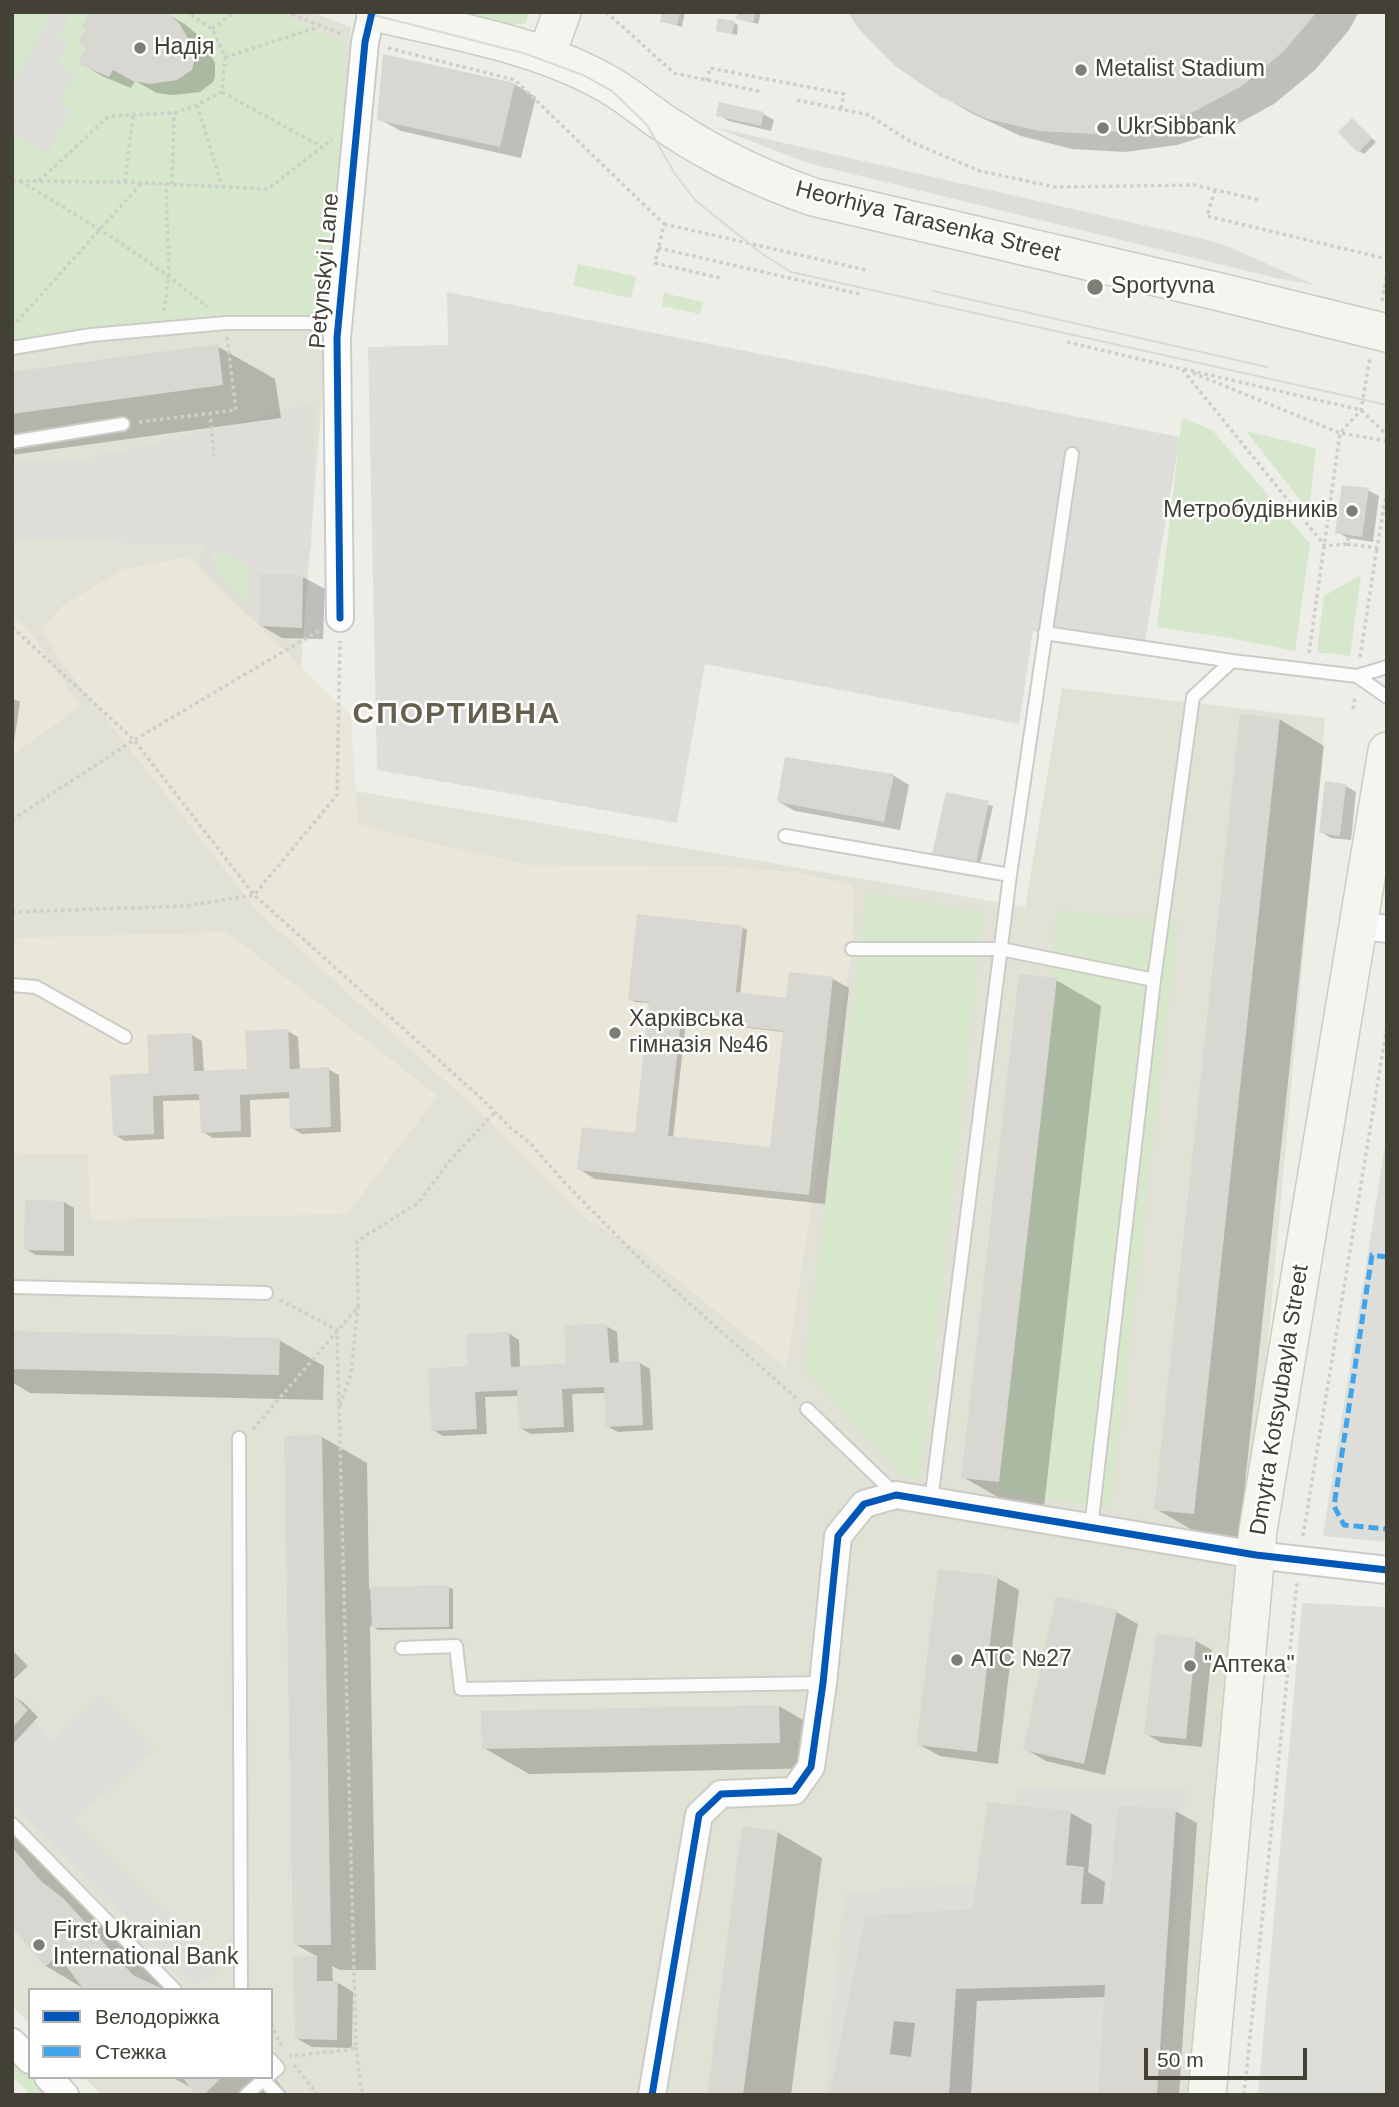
<!DOCTYPE html>
<meta charset="utf-8">
<style>
body{margin:0}
#map{position:relative;width:1399px;height:2107px;overflow:hidden;background:#eeeee9;font-family:Helvetica,sans-serif}
canvas{display:block}
.frame{position:absolute;inset:0;border:14px solid #434136;pointer-events:none}
.legend{position:absolute;left:28px;top:1988px;width:245px;height:91px;box-sizing:border-box;background:#fff;border:2px solid #b4b3af;margin:0;padding:9px 12px;list-style:none;font-size:21px;color:#434136}
.legend li{display:flex;align-items:center;gap:14px;height:35px}
.legend b{width:35px;border:2px solid #b4b3af}
.scale{position:absolute;left:1144px;top:2048px;width:163px;height:32px;box-sizing:border-box;border:4px solid #434136;border-top:0;padding-left:9px;font-size:21px;line-height:24px;white-space:nowrap;color:#434136;-webkit-text-stroke:5px #fff;paint-order:stroke}
</style>
<div id="map">
<canvas width="1399" height="2107"></canvas>
<div class="frame"></div>
<ul class="legend">
<li><b style="height:9px;background:#0057b8"></b>Велодоріжка</li>
<li><b style="height:9px;background:#3fa4eb"></b>Стежка</li>
</ul>
<div class="scale">50 m</div>
</div>
<script>
const g = document.querySelector('canvas').getContext('2d');
g.lineJoin = 'round';
function paint(path, color) { g.fillStyle = color; g.fill(path, 'evenodd'); }
function stroke(path, color, width, dash) { g.strokeStyle = color; g.lineWidth = width; g.lineCap = dash ? 'butt' : 'round'; g.setLineDash(dash || []); g.stroke(path); }
function label(font, color, halo, rows, align = 'center') {
  g.font = font + ' Helvetica,sans-serif'; g.lineWidth = 5; g.setLineDash([]); g.textBaseline = 'middle'; g.strokeStyle = halo; g.fillStyle = color; for (const [text, x, y, turn = 0] of rows) {
    g.save(); g.translate(x, y); g.rotate((+turn || 0) * Math.PI / 180); g.textAlign = isNaN(turn) ? turn : align; if (halo) g.strokeText(text, 0, 0); g.fillText(text, 0, 0); g.restore();
  }
}
paint(new Path2D(`
 M12,12h299l40,15 -59,753 733,127 37,-219 263,30 -126,1377h-1098l-17,-18h187v-87h-241v34l-18,-18z`), '#e2e1d6');
paint(new Path2D(`
 M315,404l-4,144 -8,27 -43,-1 -1,52 -59,-62 3,-20 -168,-4 -23,3v-81l71,-2z
 M1019,1788l166,2 -26,305h-334l19,-203 158,-10z`), '#deddd7');
paint(new Path2D(`
 M188,557l163,158 7,108 22,8 148,34 186,1 79,6 61,13 -2,65 -66,418 -143,-116 -58,-34 -101,-102 -225,-203 -197,-250 -21,-34 22,-24 61,-36z
 M12,615l14,11 54,80 -68,50z
 M227,932l211,164 -91,118 -257,6 -2,-66 -76,1v-217z`), '#e8e7d9');
paint(new Path2D(`
 M12,12h270l63,32 -13,272 -320,32z
 M445,12h84l-3,11 -21,3z
 M578,264l58,12 -5,22 -58,-12z
 M664,293l39,9 -3,12 -38,-8z
 M1182,418l30,12 98,114 -15,107 -72,-14 -66,-10z
 M1246,431l70,17 -7,63z
 M213,552l12,1 26,16 -4,38 -34,-42z
 M1361,575l-11,81 -33,-4 7,-56z
 M867,893l116,20 -62,564 -18,-1 -99,-107z
 M1057,911l121,11 -67,586 -112,-16z
 M12,2057l36,38h-17l-19,-19z`), '#d6e7cb');
paint(new Path2D(`
 M52,12h19l-13,25 11,6 -11,22 17,9 -16,30 12,7 -22,42 -37,-19v-46z
 M714,127l490,112 23,7 88,39 -39,-7 -468,-115z
 M447,292l733,145 -37,216 -110,-22 -14,93 -314,-60 -28,159 -300,-53 -9,-423 80,-2z
 M1387,1133v409l-64,-6z
 M1302,1603l85,4v488h-129z
 M100,1696l53,55 -81,69 149,149 -24,17 -185,-183v-65l20,-18 20,21z`), '#ddddd9');
paint(new Path2D(`
 M164,12l22,13 15,13 14,25v13l-2,6 -13,10 -27,3 -16,-2 -22,-12 -4,7 -29,-12 -22,-13z
 M664,12h21l-3,15 -20,-6z
 M740,12h21l-3,12 -20,-6z
 M850,12h509l-10,18 -34,40 -41,34 -46,25 -51,16 -52,7 -53,-3 -51,-13 -48,-22 -33,-19z
 M734,23l4,2 -1,10 -19,-5z
 M514,84l22,13 -15,61 -120,-27 -22,-12z
 M763,114l11,6 -3,11 -42,-10 -11,-6z
 M1356,123l20,19 -12,12 -5,-3z
 M217,346l58,33 6,39 -269,37v-81z
 M1368,490l11,6 -6,46 -25,-4 -11,-6z
 M303,577l22,12 -2,50 -41,-1 -22,-13z
 M12,698l8,4 -7,47h-1z
 M1279,719l45,27 -85,793 -38,-4 -45,-26z
 M893,775l16,10 -9,45 -105,-19 -16,-9z
 M1346,786l10,6 -5,48 -20,-2 -10,-6z
 M947,794l46,12 -13,59 -46,-12z
 M742,927l5,3 -7,65 48,5 45,-21 16,9 -24,216 -230,-25 -16,-10 57,-35 15,-131 -16,-1 -5,-3zM686,1021l98,11 -13,117 -98,-11z
 M1056,980l45,26 -57,501 -36,-4 -45,-26z
 M288,1031l10,6 2,33 28,-1 11,6 2,57 -39,2 -10,-6 -1,-30 -41,2 1,37 -38,1 -10,-6 -2,-32 -38,1 1,38 -39,2 -10,-6 36,-60 41,-40 10,6 2,32 45,-3z
 M64,1202l10,6v48l-38,-1 -10,-6z
 M606,1326l11,6 2,32 21,-1 10,6 3,61 -35,2 -11,-6 -1,-33 -34,1 2,38 -43,2 -11,-6 -1,-32 -34,1 2,37 -44,2 -10,-6 37,-62 38,-35 11,7 1,28 48,-3z
 M12,1333l267,7 45,26 -1,34 -293,-7 -18,-11z
 M322,1437l45,26 2,126 79,-2 5,2v40l-75,1 -8,-5 6,345h-36l-8,-4 1,16h4l16,10 -1,56 -40,-1 -16,-9 -1,-80 23,-1 -23,-13z
 M997,1578l22,12 -21,174 -58,-8 -22,-12z
 M1116,1612l22,12 -33,151 -59,-14 -21,-12z
 M1196,1641l16,9 -10,97 -40,-4 -16,-9z
 M12,1650l16,16 -16,15z
 M13,1696l10,6 15,15 -25,27z
 M779,1706l45,26 1,36 -296,6 -45,-26z
 M1175,1811l22,12 -18,272h-79l6,-98 -129,4 -6,94h-139l142,-184 97,-98 21,12 -4,47 17,10 -2,23h8z
 M12,1824l160,166h-86l-40,-24 -34,-42z
 M777,1832l45,26 -31,237h-83z
 M271,2073l17,22h-89l-4,-5 -23,-13h99z`), '#0003');
paint(new Path2D(`
 M89,12h77l13,11 15,26v14l-2,7 -15,10 -27,4 -17,-3 -20,-11 -4,7 -31,-13 8,-16 -8,-7 8,-12 -4,-2z
 M662,12h18l-3,13 -17,-3z
 M738,12h18l-3,11 -17,-4z
 M848,12h469l-34,40 -41,34 -47,25 -51,17 -52,6 -53,-3 -42,-10 -10,-2 -48,-23 -44,-30 -37,-38z
 M718,18l17,3 -3,13 -16,-3z
 M383,54l132,29 -15,64 -123,-27z
 M719,102l45,10 -3,14 -45,-10z
 M1352,118l20,20 -14,15 -20,-21z
 M218,344l5,41 -211,29v-42z
 M1342,485l27,3 -7,49 -27,-4z
 M260,574l43,1 -1,53 -43,-2z
 M1240,714l40,4 -86,796 -40,-4z
 M785,757l109,17 -10,48 -107,-20z
 M1325,781l21,3 -6,52 -21,-3z
 M946,792l43,9 -13,62 -44,-9z
 M637,914l106,12 -7,66 50,6 3,-26 44,5 -24,218 -232,-25 5,-43 53,6 14,-131 -21,-2zM681,1020l102,11 -13,116 -102,-11z
 M1019,974l38,4 -58,504 -38,-4z
 M288,1029l2,40 39,-2 2,60 -41,2 -1,-37 -49,3 1,36 -40,2 -2,-39 -46,2 1,38 -41,2 -3,-61 39,-2 -2,-38 45,-2 2,38 53,-2 -2,-38z
 M25,1200l39,1v50l-40,-1z
 M607,1324l3,39 30,-2 3,64 -37,2 -2,-40 -42,2 2,38 -45,2 -2,-39 -42,2 2,37 -46,2 -3,-62 40,-3 -2,-32 43,-2 2,35 55,-4 -2,-38z
 M12,1331l268,7 -1,37 -267,-6z
 M322,1435l9,510h-38l-9,-509z
 M938,1569l60,7 -21,176 -61,-7z
 M449,1585v42l-77,1 -2,-41z
 M1056,1596l61,14 -33,154 -61,-14z
 M1156,1633l40,6 -10,100 -42,-4z
 M12,1694l16,16 -16,18z
 M779,1705l1,38 -298,6 -1,-38z
 M987,1802l84,9 -5,54 18,2 -3,37h28l9,-98 58,3 -19,286h-59l7,-110 -149,4 -7,106h-119l35,-179 108,-7zM894,2021l21,2 -4,34 -21,-3z
 M742,1826l36,5 -35,264h-36z
 M12,1847l29,34 23,18 69,76 32,15h-81l-26,-35 -13,12 -33,-40z
 M317,1956v25h21l-1,59 -42,-1 -2,-82z
 M182,2077h40l-18,18h-8z`), '#d8d7d1');
const lane = new Path2D(`
 M12,348l79,-13 135,-12h112
 M12,442l111,-18
 M1045,633l187,28 125,15 30,-9
 M1357,676l30,21
 M785,836l225,39 -79,626
 M1010,875l62,-421
 M852,949h149l153,31
 M12,985l24,2 89,50
 M12,1287l254,6
 M807,1409l89,86
 M239,1438l2,552
 M1091,1528l63,-548 39,-283 39,-36
 M402,1648l54,-2 5,43 362,-6
 M12,1824l163,166
 M271,2060l7,8 -7,6
 M246,2095l17,-15 15,15`);
const street = new Path2D(`
 M340,618l-3,-280 28,-296 7,-30
 M1358,925l29,4
 M12,2042l18,18
 M48,2077l17,18
 M652,2095l47,-280 22,-21 73,-3 17,-24 12,-84 15,-147 26,-32 32,-9 360,60 131,15`);
const secondary = new Path2D(`
 M375,12c76,19 159,31 229,70 23,12 43,31 66,45 45,30 92,52 143,70l407,95 167,41
 M546,56l16,-44
 M1207,2095l51,-565 129,-779`);
stroke(lane, '#ccccc6', 16);
stroke(street, '#ccccc6', 30);
stroke(secondary, '#ccccc0', 40);
stroke(new Path2D(`
 M285,12l57,22
 M606,12l68,61 88,19
 M212,29l23,-17
 M388,48l127,32 149,144 -9,39 65,15
 M225,57l94,-30
 M707,81l3,-13 134,26 -3,15
 M222,92l100,55
 M797,100l72,15 42,27 69,29 75,16 140,-2 64,15
 M197,105l25,81
 M12,181l113,1 143,7 64,-50
 M20,181c65,39 129,77 187,126
 M39,181l70,-65 65,-3 23,-8 25,-13 3,-35 -13,-28 -25,-17
 M125,182l8,-66
 M172,184l2,-71
 M1215,190l-8,26 180,43
 M664,224l202,46
 M658,248l202,46
 M1382,301l5,-27
 M164,311l5,-36 -3,-91
 M12,327l129,-143
 M1067,342l115,27 143,177 22,-2 2,-9
 M1184,369l177,41 26,25
 M1193,373l147,60 47,8
 M210,412l4,44
 M139,422l97,-12 -9,-73
 M1347,544l30,4 10,-58
 M12,627l122,113 120,155 227,203 30,30 20,16 34,39 78,79 154,137
 M1309,653l31,-220 21,-23 9,-52
 M1360,657l17,-109
 M1353,709l2,-13
 M12,820l122,-80 186,-110
 M12,912l173,-6 69,-11 83,-100 3,-154
 M280,1300l57,30 19,717 -9,3 -58,6
 M340,1405l11,-31 7,-67
 M253,1429l105,-122 -1,-66 61,-38 34,-45 43,-46
 M1303,1536l84,-510
 M271,2024l11,23
 M356,2047l5,42 5,6
 M294,2065l24,30
 M1244,2095l53,-513`), '#cfceca', 3.5, [3.5, 3.5]);
stroke(lane, '#fcfcfc', 12);
stroke(street, '#fcfcfc', 26);
stroke(secondary, '#f5f5ef', 37);
stroke(new Path2D(`
 M362,12l161,41 60,22 29,16 35,34 28,49 21,27 65,52 30,19 596,133
 M933,291l334,76`), '#d9d9d8', 2);
stroke(new Path2D(`
 M1387,1257l-15,-2 -38,251 10,19 43,4`), '#3fa4eb', 5, [10, 5]);
stroke(new Path2D(`
 M340,618l-3,-280 28,-296 7,-30
 M652,2095l47,-280 22,-21 73,-3 17,-24 12,-84 15,-147 26,-32 32,-9 360,60 131,15`), '#0057b8', 7);
for (const [x, y, r, color] of [
 [140,48,7,"#7f7e75"],
 [1081,70,7,"#7f7e75"],
 [1103,128,7,"#7f7e75"],
 [1095,287,9,"#7f7e75"],
 [1352,511,7,"#7f7e75"],
 [615,1033,7,"#7f7e75"],
 [957,1660,7,"#7f7e75"],
 [1190,1666,7,"#7f7e75"],
 [39,1945,7,"#7f7e75"]
]) { const dot = new Path2D(); dot.arc(x, y, r, 0, 2 * Math.PI); g.fillStyle = color; g.fill(dot); stroke(dot, '#fff', 2.5); }
label('23px', '#434136', '#fff', [
 ["Надія",154,48],
 ["Metalist Stadium",1095,70],
 ["UkrSibbank",1117,128],
 ["Sportyvna",1111,287],
 ["Метробудівників",1338,511,"right"],
 ["Харківська",629,1020],
 ["гімназія №46",629,1046],
 ["АТС №27",971,1660],
 ["\"Аптека\"",1204,1666],
 ["First Ukrainian",53,1932],
 ["International Bank",53,1958]
], 'left');
label('23px', '#434136', '#fff', [
 ["Heorhiya Tarasenka Street",928,222,14],
 ["Petynskyi Lane",325,271,-85],
 ["Dmytra Kotsyubayla Street",1280,1400,-81]
]);
g.letterSpacing = '2px';
label('bold 30px', '#65604e', '#fff', [
 ["СПОРТИВНА",457,715]
]);
g.letterSpacing = '0px';
</script>
